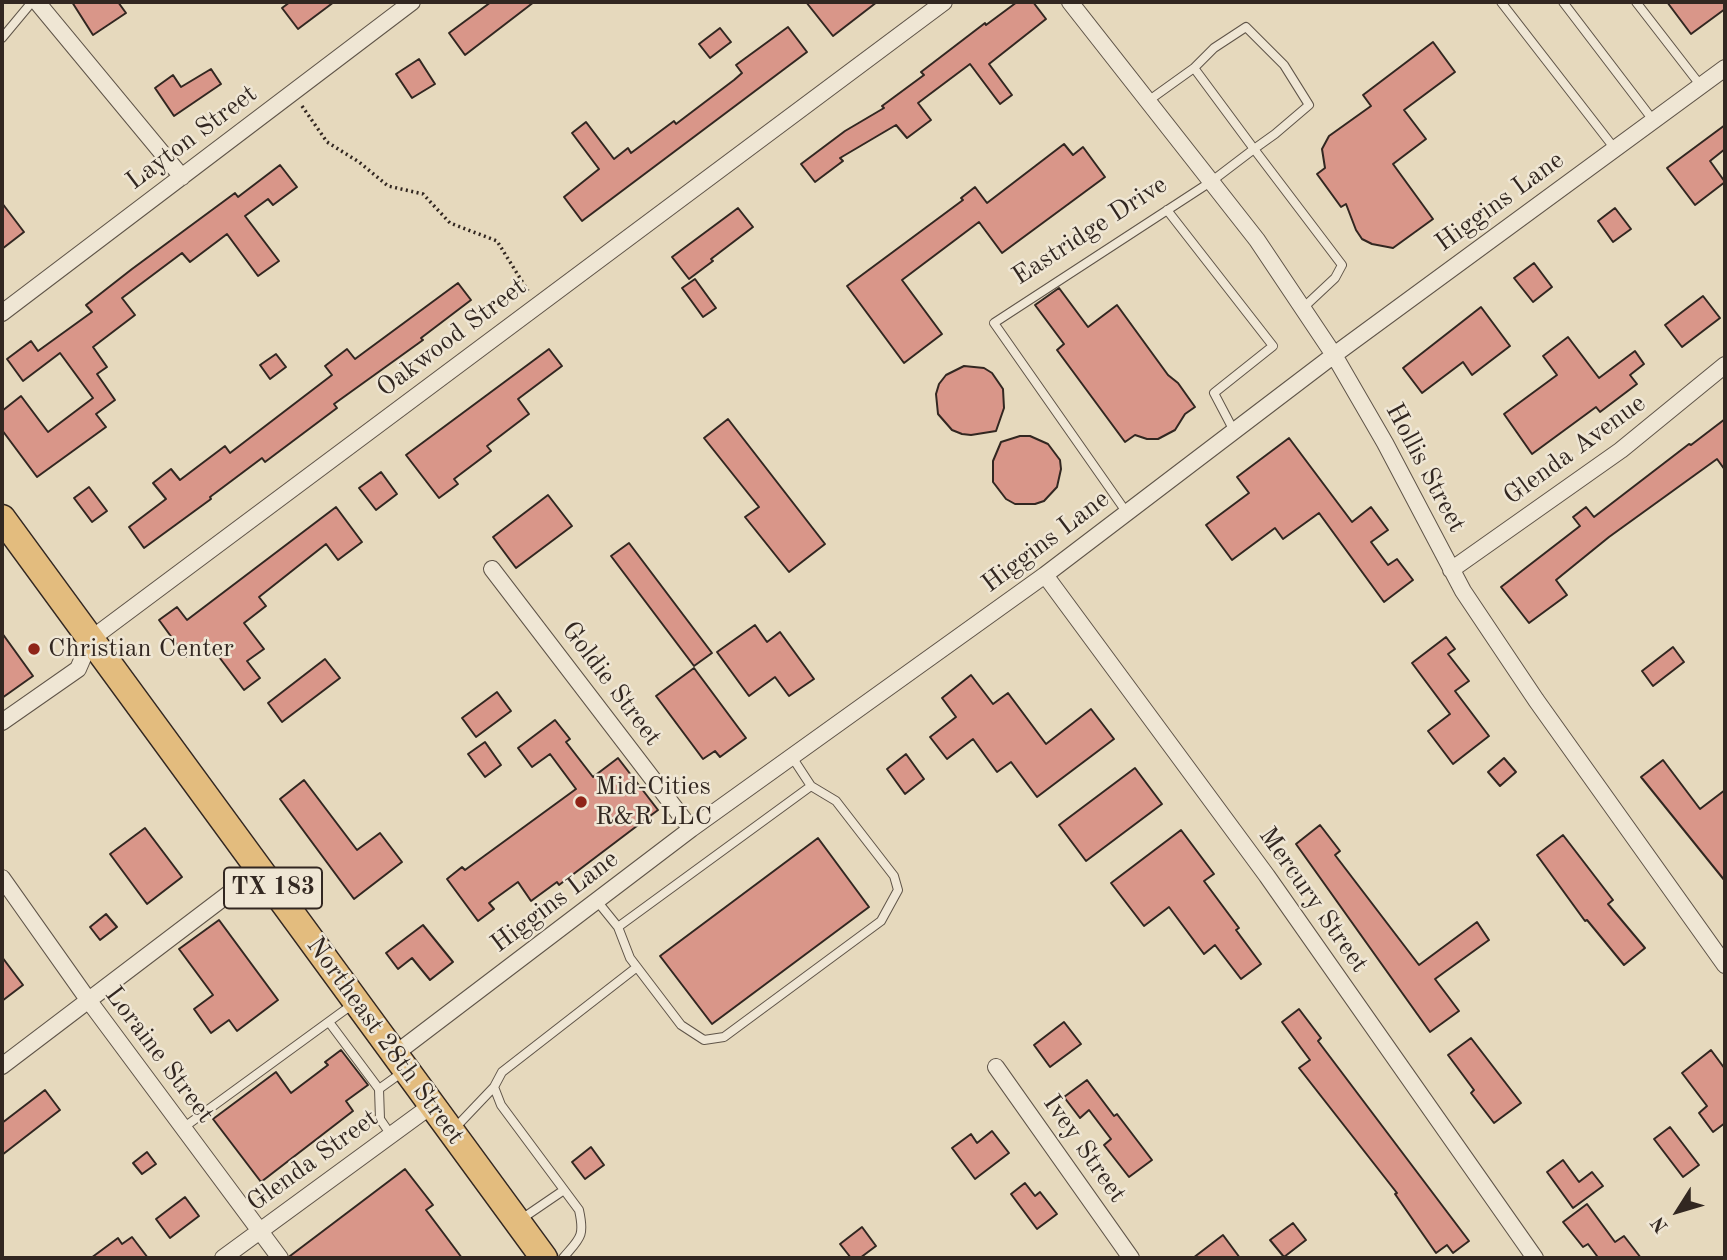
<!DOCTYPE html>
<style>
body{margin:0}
#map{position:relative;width:1727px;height:1260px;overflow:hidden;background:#e6d9bd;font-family:"Old Standard TT",serif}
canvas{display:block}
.frame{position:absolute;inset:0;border:4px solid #322721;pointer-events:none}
.north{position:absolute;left:1643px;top:1176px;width:70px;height:70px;-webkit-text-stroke:5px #efe6d4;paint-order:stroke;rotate:233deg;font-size:19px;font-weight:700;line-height:28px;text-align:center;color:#322721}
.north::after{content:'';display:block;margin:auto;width:24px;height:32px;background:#322721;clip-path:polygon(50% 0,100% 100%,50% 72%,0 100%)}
</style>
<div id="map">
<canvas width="1727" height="1260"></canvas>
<div class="frame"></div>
<div class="north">N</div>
</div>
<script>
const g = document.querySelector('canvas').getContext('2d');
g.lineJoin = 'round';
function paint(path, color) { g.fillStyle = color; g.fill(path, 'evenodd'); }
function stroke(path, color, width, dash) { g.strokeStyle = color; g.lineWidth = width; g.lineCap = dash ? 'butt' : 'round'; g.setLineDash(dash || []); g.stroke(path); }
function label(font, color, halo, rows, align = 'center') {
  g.font = font + ' "Old Standard TT",serif'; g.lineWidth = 5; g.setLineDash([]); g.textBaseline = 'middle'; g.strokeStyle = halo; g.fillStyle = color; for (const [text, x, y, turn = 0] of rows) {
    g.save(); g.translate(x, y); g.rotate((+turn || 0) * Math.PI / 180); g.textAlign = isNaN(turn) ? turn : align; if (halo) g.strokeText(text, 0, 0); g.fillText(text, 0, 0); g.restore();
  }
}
const building = new Path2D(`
 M72,2h46l8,11 -33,22z
 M290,2h44l-36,27 -16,-21z
 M491,2h43l-69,53 -16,-22z
 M806,2h71l-44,34z
 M1017,2h16l13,17 -57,45 23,31 -12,9 -30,-40 -52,39 13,17 -24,18 -11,-13 -56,33 3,3 -28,21 -14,-18 44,-33 39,-23 -2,-2 42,-31 -3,-3 64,-49 1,2z
 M1667,2h58v7l-34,25z
 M788,27l19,25 -225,169 -18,-24 35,-28 -27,-36 14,-11 28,37 14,-11 3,5 43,-32 2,3 58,-44 8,-7 -6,-8z
 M720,28l11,14 -21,16 -11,-14z
 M1433,42l22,30 -51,38 22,29 -33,25 40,55 -40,29 -21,-4 -10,-5 -6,-9 -10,-26 -5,3 -24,-33 8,-6 -3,-19 7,-13 42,-30 -8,-11z
 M419,59l16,25 -23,14 -16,-24z
 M211,69l10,15 -47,32 -19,-28 18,-13 8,12z
 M1725,125v24l-15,12 15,21 -30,23 -28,-37z
 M1064,144l9,11 10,-8 22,30 -103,76 -23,-31 -77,58 40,54 -38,29 -57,-77 116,-86 -2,-2 14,-11 12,16z
 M280,165l17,22 -24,18 -5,-6 -23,17 34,45 -21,15 -31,-42 -37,28 -8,-9 -60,45 13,17 -42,32 14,20 -10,7 18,26 -19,14 10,13 -69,50 -35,-47v-19l19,-15 27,36 45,-34 -33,-45 -37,28 -16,-22 24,-18 7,10 54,-39 -6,-7 46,-36 103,-76 3,4z
 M2,203l22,29 -22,17z
 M738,208l15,19 -42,32 2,2 -24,18 -17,-22z
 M1615,208l16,21 -18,13 -15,-21z
 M1534,263l18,24 -19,15 -19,-24z
 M695,279l21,29 -13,9 -21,-29z
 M458,283l13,17 -50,38 2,2 -89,64 3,4 -72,54 -3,-4 -52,39 1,2 -67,49 -15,-21 37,-28 -13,-16 18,-14 9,11 45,-34 5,7 102,-78 -7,-9 22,-17 8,10z
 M1059,288l29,39 29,-22 51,70 10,8 17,24 -10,7 -10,16 -17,9h-11l-12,-4 -10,7 -68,-92 7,-6 -29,-39z
 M1703,296l17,22 -38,29 -17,-22z
 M1481,307l29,39 -38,29 -9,-13 -41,31 -19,-25z
 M1568,337l31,41 36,-27 9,13 -14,11 7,9 -37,28 -4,-5 -64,47 -28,-40 53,-39 -14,-19z
 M549,349l13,17 -44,33 11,15 -42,32 4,5 -37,28 4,5 -19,14 -33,-43z
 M276,354l10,13 -16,12 -10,-14z
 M964,366l20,2 8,5 11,16 1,19 -8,23 -25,4 -9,-1 -10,-4 -14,-16 -2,-20 3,-10 7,-9z
 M728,419l97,125 -36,28 -44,-55 14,-10 -55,-69z
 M1725,419v51l-8,-11 -108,78 -53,43 11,15 -38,28 -28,-36 79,-61 -7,-9 13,-10 8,10 95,-73 2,1z
 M1020,436h10l18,8 12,16 1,9 -4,18 -13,14 -9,3h-20l-9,-5 -13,-17v-21l8,-19z
 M1289,438l63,84 19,-15 17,23 -17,12 17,23 9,-6 16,21 -29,22 -65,-89 -36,26 -8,-11 -43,32 -26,-35 43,-32 -12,-16z
 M381,472l16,22 -21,16 -17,-22z
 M89,487l18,24 -15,11 -18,-24z
 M548,495l24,31 -56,42 -23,-31z
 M336,507l26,35 -24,18 -12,-16 -67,53 7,9 -22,17 20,26 -17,12 13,17 -16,12 -37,-49 -21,16 -27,-37 18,-13 10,13z
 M629,543l83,110 -18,13 -83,-110z
 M755,625l12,17 13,-10 34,47 -25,17 -14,-19 -26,19 -32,-44z
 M2,633l31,43 -31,22z
 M1446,637l9,12 -7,5 21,27 -14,10 34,45 -36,28 -25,-33 22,-17 -38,-51z
 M1673,647l11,15 -31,24 -11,-15z
 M325,659l15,19 -58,44 -14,-19z
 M694,668l52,70 -26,19 -5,-6 -12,8 -47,-63z
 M971,675l22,29 15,-11 38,51 45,-35 23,30 -77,58 -26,-35 -14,10 -24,-33 -26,20 -17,-22 26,-20 -14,-19z
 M497,692l14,19 -35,26 -14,-19z
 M555,720l15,19 -4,3 27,35 25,-19 40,52 -99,75 -2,-3 -26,19 -13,-19 -29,21 5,6 -16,12 -31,-42 15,-12 3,3 111,-81 -26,-35 -18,13 -14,-19z
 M485,742l16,23 -16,12 -17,-23z
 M906,754l18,25 -19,15 -18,-25z
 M1504,758l12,14 -16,14 -12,-14z
 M1663,760l37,49 25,-19v91l-84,-104z
 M1135,768l27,36 -76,57 -27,-36z
 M304,780l53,70 23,-17 22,29 -48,37 -74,-100z
 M1320,825l20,26 -5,4 84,110 58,-43 12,18 -54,39 24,32 -29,21 -134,-188z
 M145,828l37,49 -35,27 -37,-50z
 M1181,830l33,44 -10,7 35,47 -3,2 25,34 -20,15 -26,-34 -11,9 -35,-47 -25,19 -33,-43z
 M1563,835l50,65 -5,4 37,44 -21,17 -37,-45 -2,1 -48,-66z
 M818,838l51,69 -157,117 -52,-68z
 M106,914l11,13 -17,13 -10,-13z
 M219,920l59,80 -41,31 -8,-11 -18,13 -17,-24 19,-14 -34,-46z
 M423,925l30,37 -23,18 -18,-22 -14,11 -12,-16z
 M2,957l21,28 -21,16z
 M1299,1009l22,29 -3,3 151,200 -16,12 -6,-8 -11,8 -41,-59 2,-1 -98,-125 11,-8 -28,-38z
 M1064,1022l17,22 -31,23 -16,-22z
 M1471,1038l50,65 -27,20 -23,-30 3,-3 -26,-35z
 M341,1050l27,35 -22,16 7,10 -92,71 -48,-63 63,-47 15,21 37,-28 -3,-3z
 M1711,1050l14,19v54l-12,9 -14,-19 8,-7 -25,-33z
 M1087,1080l27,36 3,-2 35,46 -23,17 -25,-32 7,-6 -22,-29 -9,8 -16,-21z
 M45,1090l15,20 -58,45v-32z
 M1670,1127l29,38 -16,12 -29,-38z
 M992,1131l17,22 -34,26 -23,-31 19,-14 6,9z
 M591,1147l13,18 -19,14 -13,-17z
 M147,1152l9,12 -14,10 -9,-11z
 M1563,1160l16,22 13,-10 11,14 -30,22 -26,-36z
 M405,1169l28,36 -7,5 36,48h-172v-2z
 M1025,1183l10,13 5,-4 17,22 -20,15 -26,-35z
 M185,1197l14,19 -29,22 -14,-19z
 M1587,1204l28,38 9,-6 17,22h-47l3,-2 -9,-12 -5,3 -20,-25z
 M1293,1223l13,17 -22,17 -14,-17z
 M862,1227l14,19 -16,12h-9l-11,-14z
 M1223,1235l17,23h-47z
 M132,1237l16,21h-57l27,-20 4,6z`);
paint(building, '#d99689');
stroke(building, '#322721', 2);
const lane = new Path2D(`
 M1501,2l114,147
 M1563,2l90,118
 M1636,2l65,84
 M2,38l30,-36
 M1148,101l46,-33 60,81 21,-15 34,-29 -25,-40 -38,-38 -32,21 -20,20
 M1167,210l106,136 -59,47 20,38
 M1127,513l-133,-190 218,-142 42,-32 88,116 -7,13 -32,30
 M597,901l21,26 12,31 51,67 23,15 20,-3 157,-116 17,-31 -4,-14 -58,-75 -25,-15 -19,-29
 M618,927l193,-141
 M329,1022l50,67 25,-18
 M379,1089l1,30 11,16
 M183,1128l170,-124
 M455,1128l39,-41
 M520,1220l44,-30
 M563,1258c17,-20 22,-21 16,-48l-78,-105 -7,-18 8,-15 135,-105`);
const street = new Path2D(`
 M37,2l145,175
 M1070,2l187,238 77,115 51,88 78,148 73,109 189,265
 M2,313l410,-311
 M492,569l199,260
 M1451,570l170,-120 104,-85
 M1045,575l222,301 268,382
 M2,722l76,-53 13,-30 853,-637
 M2,878l87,123 191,257
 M395,1054l296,-225 354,-254 289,-220 391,-287
 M2,1066l258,-196
 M996,1067l135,191
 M223,1258l209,-153`);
const primary = new Path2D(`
 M2,518l542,740`);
stroke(lane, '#5f5448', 10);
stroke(street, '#5f5448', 18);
stroke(primary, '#322721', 29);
stroke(new Path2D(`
 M302,106l25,36 32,20 29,24 35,8 27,29 47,18 31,50`), '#322721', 3.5, [2, 3.5]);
stroke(lane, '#efe6d4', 8);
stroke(street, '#efe6d4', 16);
stroke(primary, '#e3bc7e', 26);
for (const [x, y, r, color] of [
 [34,649,7,"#8f2418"],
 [581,802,7,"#8f2418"]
]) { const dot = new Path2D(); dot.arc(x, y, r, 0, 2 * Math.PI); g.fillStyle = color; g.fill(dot); stroke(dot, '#efe6d4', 2.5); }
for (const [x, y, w] of [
 [273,888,98]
]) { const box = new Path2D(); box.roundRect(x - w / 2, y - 20.5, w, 41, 5); g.fillStyle = '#efe6d4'; g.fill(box); stroke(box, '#322721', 2); }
label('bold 24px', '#322721', null, [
 ["TX 183",273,888]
]);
label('26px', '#322721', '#efe6d4', [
 ["Layton Street",192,138,-37],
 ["Higgins Lane",1500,202,-36],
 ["Eastridge Drive",1090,231,-33],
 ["Oakwood Street",452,338,-37],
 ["Glenda Avenue",1575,450,-36],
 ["Hollis Street",1425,468,62],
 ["Higgins Lane",1046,542,-37],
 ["Goldie Street",611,684,53],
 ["Mercury Street",1313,900,55],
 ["Higgins Lane",555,902,-37],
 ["Northeast 28th Street",385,1041,54],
 ["Loraine Street",159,1055,53],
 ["Ivey Street",1084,1149,55],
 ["Glenda Street",313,1161,-36]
]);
label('26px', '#322721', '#efe6d4', [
 ["Christian Center",48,649],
 ["Mid-Cities",595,787],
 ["R&R LLC",595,817]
], 'left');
</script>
